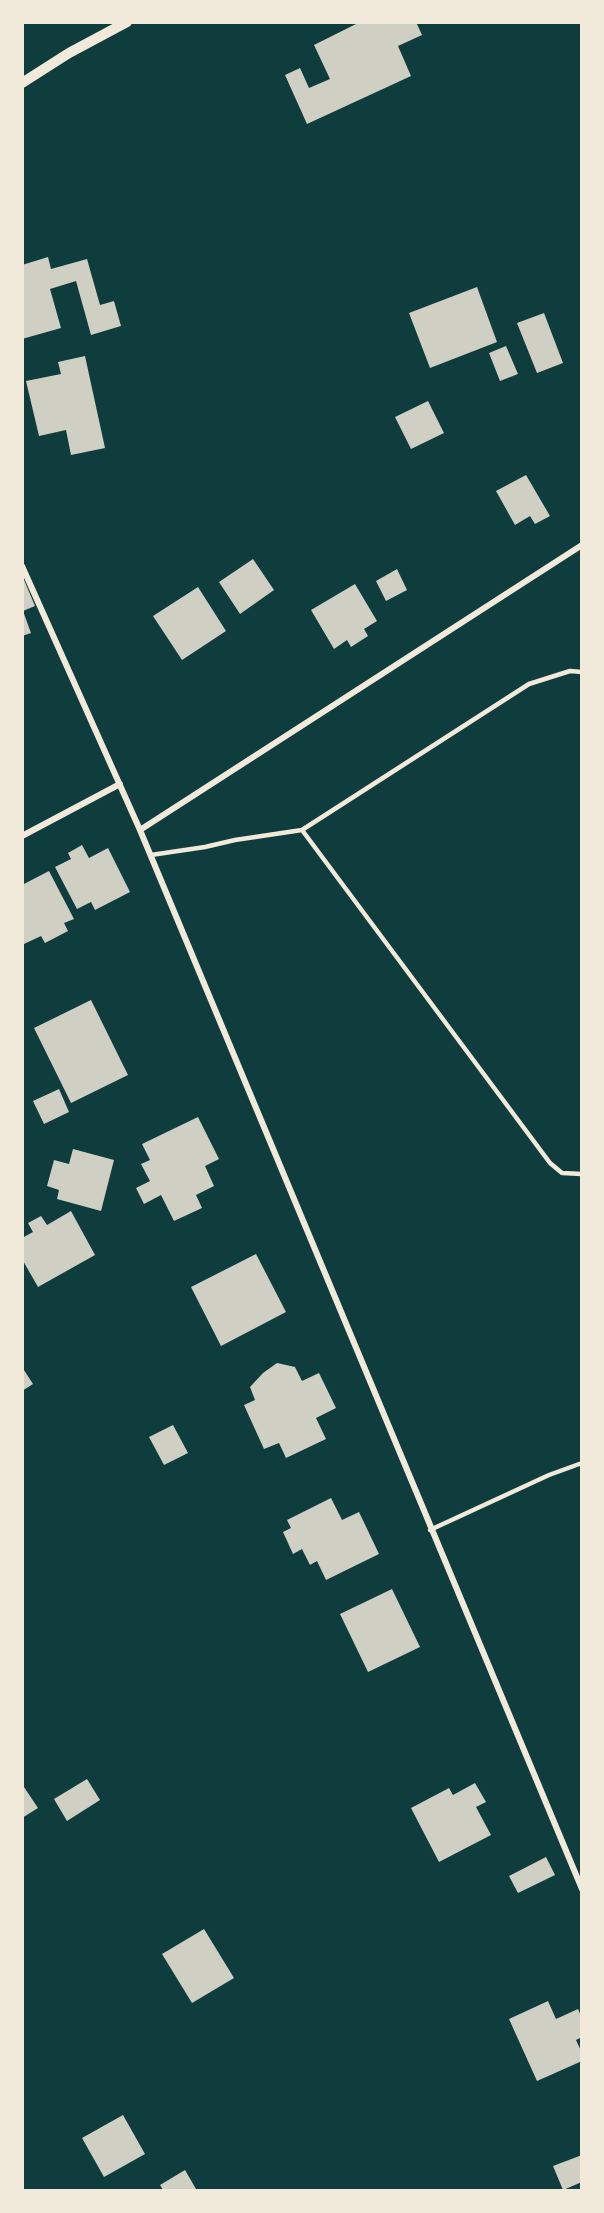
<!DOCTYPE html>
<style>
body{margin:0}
#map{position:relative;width:604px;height:2213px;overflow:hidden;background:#0f3d3e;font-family:"Source Serif 4",serif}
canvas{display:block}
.frame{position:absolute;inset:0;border:24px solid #f1e9da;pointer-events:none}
</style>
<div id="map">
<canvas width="604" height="2213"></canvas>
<div class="frame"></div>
</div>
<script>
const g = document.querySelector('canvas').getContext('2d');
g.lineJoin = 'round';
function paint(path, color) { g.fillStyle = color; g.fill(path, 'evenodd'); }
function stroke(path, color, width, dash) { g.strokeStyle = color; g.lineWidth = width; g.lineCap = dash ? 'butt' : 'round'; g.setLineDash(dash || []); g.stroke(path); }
paint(new Path2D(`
 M360,22h56l6,13 -24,11 13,30 -104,48 -22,-49 15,-7 9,20 21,-9 -16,-34z
 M48,257l3,12 36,-10 13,46 14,-4 7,25 -30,9 -15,-54 -26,8 11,39 -39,11v-74z
 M477,287l20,55 -67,26 -21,-55z
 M544,313l19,50 -26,10 -20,-50z
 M506,346l12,28 -18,7 -11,-28z
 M85,356l20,92 -34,7 -5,-25 -27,6 -13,-55 35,-7 -3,-12z
 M428,401l16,32 -33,16 -16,-32z
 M526,475l24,41 -15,8 -5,-8 -15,9 -19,-34z
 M253,559l21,31 -34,24 -21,-32z
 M397,569l10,21 -21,11 -10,-20z
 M22,575l13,31 -12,5 8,22 -9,3z
 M355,584l22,37 -13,8 4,7 -17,11 -4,-7 -13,9 -23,-39z
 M198,587l28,44 -44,29 -29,-44z
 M82,845l7,13 19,-10 22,44 -35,18 -4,-8 -14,7 -22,-42 16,-8 -3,-6z
 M49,871l25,48 -10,4 4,8 -23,12 -4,-7 -17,8 -2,-59z
 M91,1000l37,75 -57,28 -37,-75z
 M59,1089l10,23 -25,12 -11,-23z
 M198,1117l21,42 -14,7 9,20 -18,9 6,13 -28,13 -13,-26 -17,9 -8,-16 14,-7 -9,-17 9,-4 -8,-16z
 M73,1149l41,11 -13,51 -44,-12 2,-9 -12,-4 7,-26 15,4z
 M71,1211l24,44 -57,32 -16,-28v-21l11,-6 -5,-9 13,-7 6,9z
 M256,1254l30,58 -65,34 -30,-59z
 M277,1363l18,4 7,14 17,-8 17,35 -20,10 10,21 -40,19 -7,-15 -15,6 -20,-44 11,-5 -5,-13 13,-14z
 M22,1367l11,17 -11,7z
 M173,1425l15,28 -24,12 -15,-28z
 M331,1498l11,22 17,-8 20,42 -53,26 -9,-19 -7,4 -8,-16 -9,5 -10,-22 8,-4 -4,-8z
 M392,1589l28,58 -52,25 -28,-58z
 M87,1779l13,21 -33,21 -13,-22z
 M475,1783l11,19 -10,5 15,28 -52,27 -28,-54 38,-20 4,7z
 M22,1784l16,24 -16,10z
 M546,1857l9,18 -37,18 -9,-17z
 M204,1929l30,49 -42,25 -30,-49z
 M548,2001l8,18 22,-10 4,9v19l-6,3 6,13v8l-45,20 -28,-62z
 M123,2115l22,39 -41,23 -22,-39z
 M582,2155v27l-19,8 -10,-24z
 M185,2170l11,19 -3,1h-30l-3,-5z`), '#cfcfc3');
stroke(new Path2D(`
 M302,830l248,333 12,10 20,1
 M151,855l54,-8 30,-7 67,-10 227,-146 41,-13 12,1
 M430,1530l119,-55 33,-12`), '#f1e9da', 4.5);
stroke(new Path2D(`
 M22,566l118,264 442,1059
 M140,830l442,-285
 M22,836l98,-52`), '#f1e9da', 6);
stroke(new Path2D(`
 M22,83l47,-30 58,-31`), '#f1e9da', 10);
</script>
